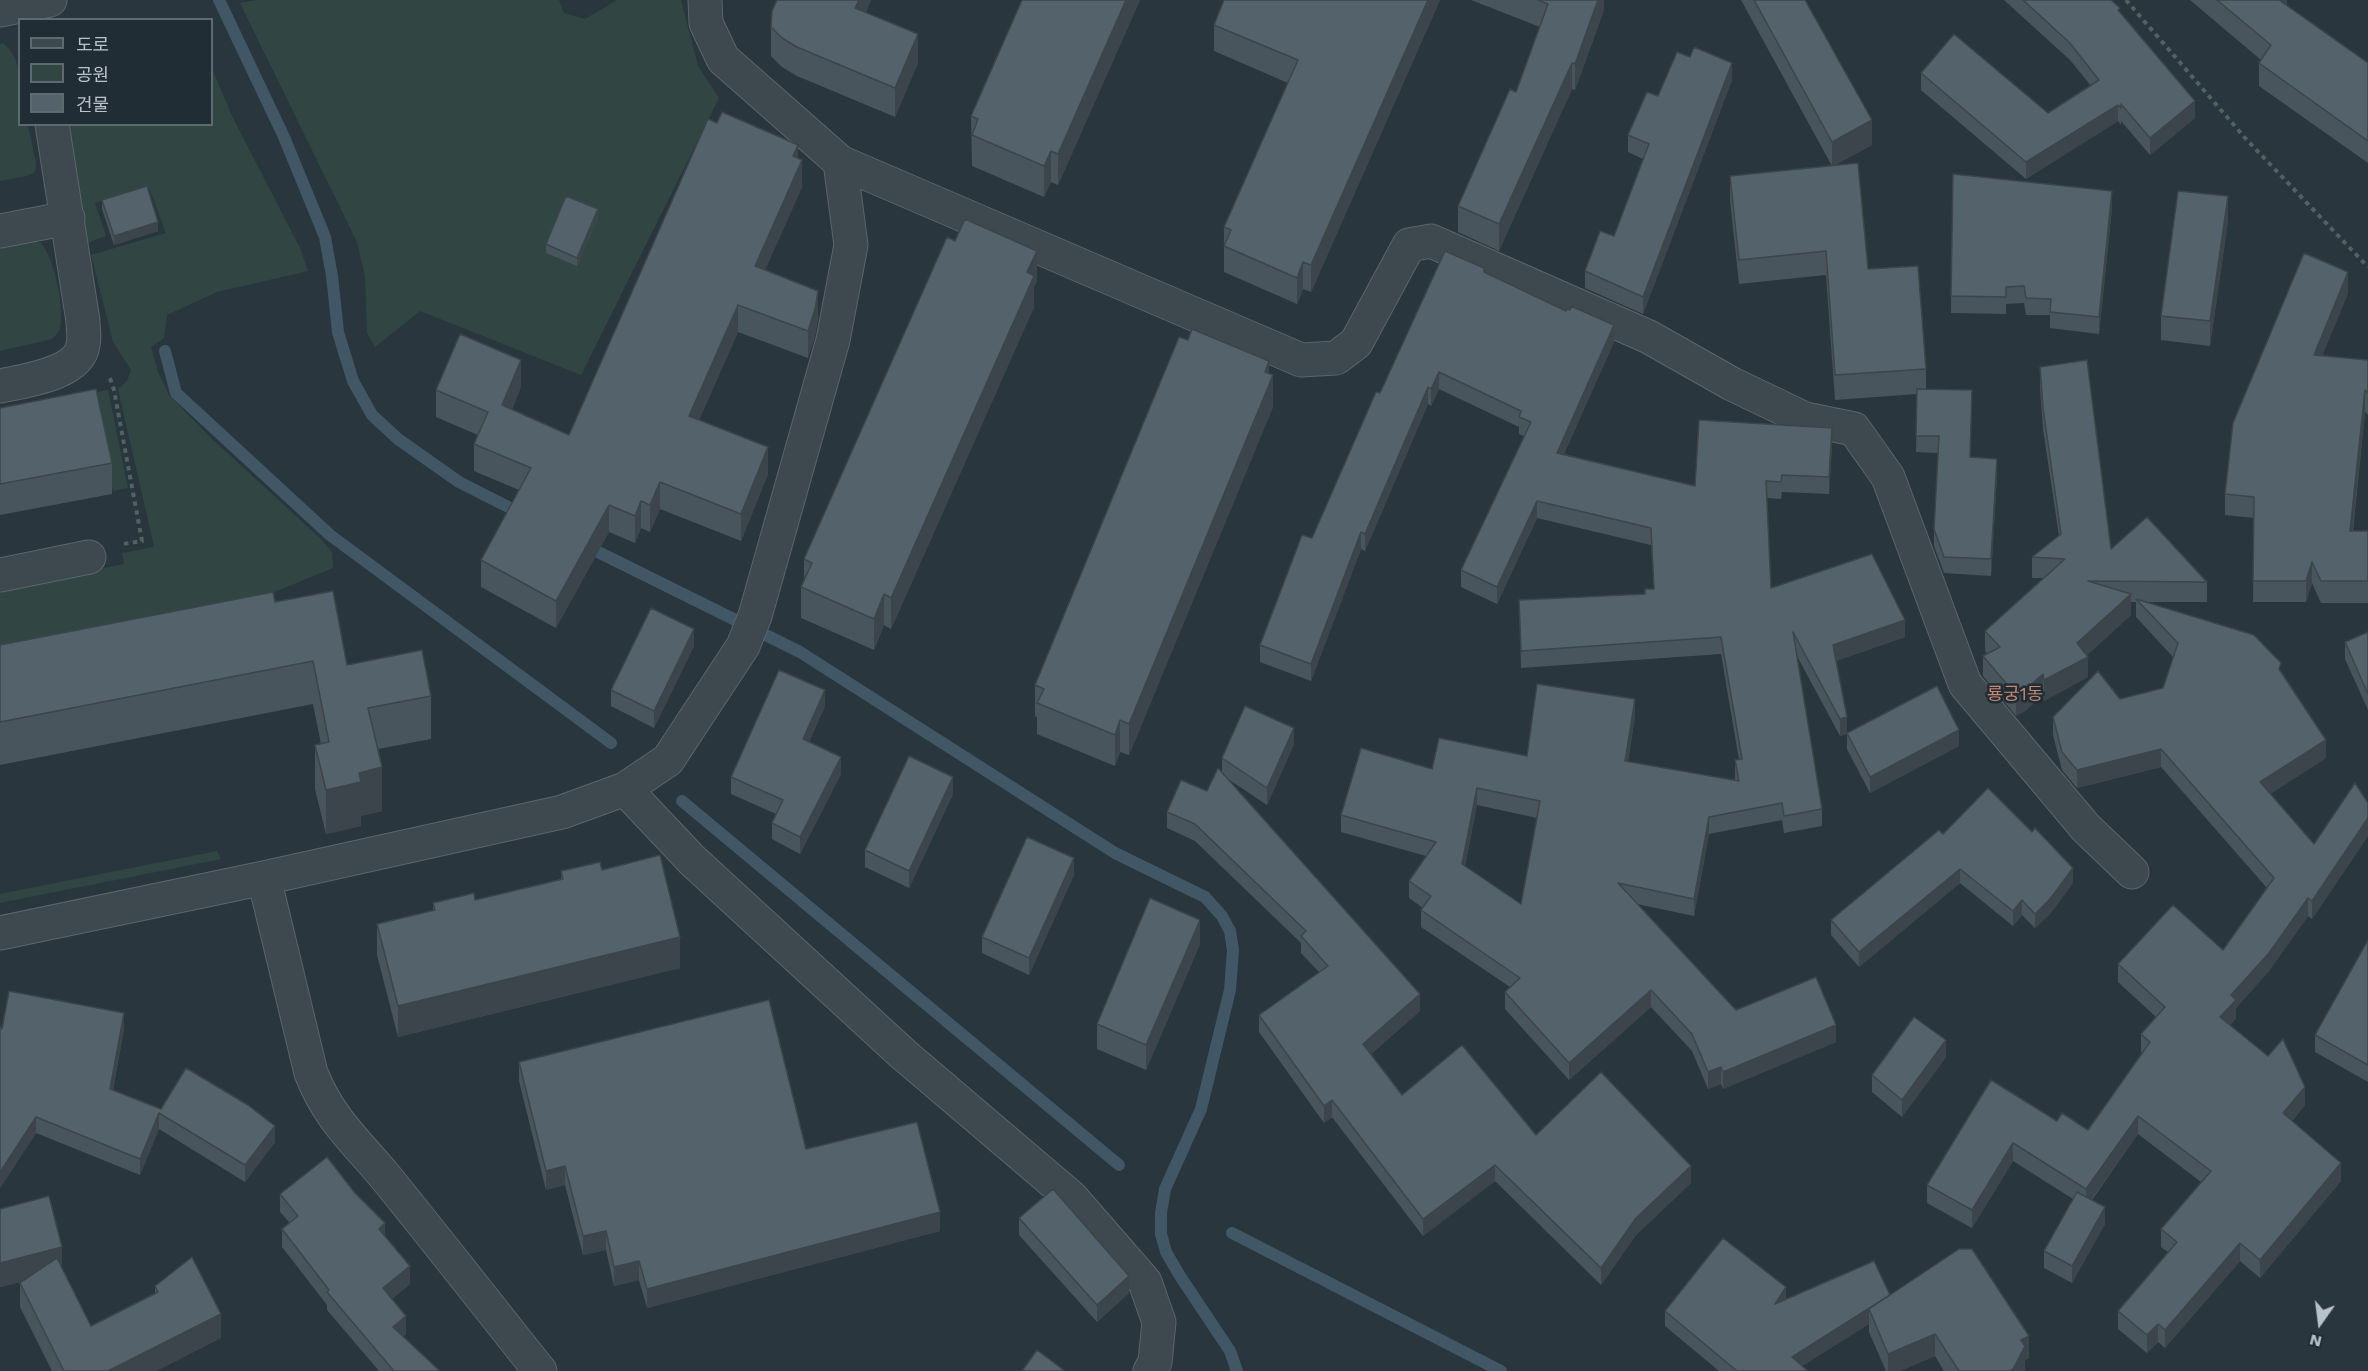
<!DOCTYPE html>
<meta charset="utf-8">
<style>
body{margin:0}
#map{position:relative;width:2368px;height:1371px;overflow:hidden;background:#29363e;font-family:"Work Sans","Noto Sans KR",sans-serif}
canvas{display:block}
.legend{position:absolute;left:18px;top:18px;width:195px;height:108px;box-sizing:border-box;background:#212d34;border:2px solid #5e6970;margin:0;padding:8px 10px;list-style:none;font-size:18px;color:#b9c2c9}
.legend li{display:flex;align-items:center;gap:12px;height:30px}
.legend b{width:30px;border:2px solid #5e6970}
.north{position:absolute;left:2290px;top:1293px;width:60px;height:60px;-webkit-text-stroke:4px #212d34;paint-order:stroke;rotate:194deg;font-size:16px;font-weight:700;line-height:24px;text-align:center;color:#b9c2c9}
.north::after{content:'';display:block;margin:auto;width:21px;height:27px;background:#b9c2c9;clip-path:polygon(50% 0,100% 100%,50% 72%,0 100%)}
</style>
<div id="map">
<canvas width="2368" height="1371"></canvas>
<ul class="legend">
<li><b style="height:8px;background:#3d484f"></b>도로</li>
<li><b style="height:16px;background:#314642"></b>공원</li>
<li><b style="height:16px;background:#54636b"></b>건물</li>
</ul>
<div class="north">N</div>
</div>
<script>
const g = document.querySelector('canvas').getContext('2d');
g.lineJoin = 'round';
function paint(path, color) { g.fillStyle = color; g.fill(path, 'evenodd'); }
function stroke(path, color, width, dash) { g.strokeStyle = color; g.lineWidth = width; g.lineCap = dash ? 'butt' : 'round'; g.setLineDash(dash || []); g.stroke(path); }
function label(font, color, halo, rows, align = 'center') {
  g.font = font + ' "Work Sans","Noto Sans KR",sans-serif'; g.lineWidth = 5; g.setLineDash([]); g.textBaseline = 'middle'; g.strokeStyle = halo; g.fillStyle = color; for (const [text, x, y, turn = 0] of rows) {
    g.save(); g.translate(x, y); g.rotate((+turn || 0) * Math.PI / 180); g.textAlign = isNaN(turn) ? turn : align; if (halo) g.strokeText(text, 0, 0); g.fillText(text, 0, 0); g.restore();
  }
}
paint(new Path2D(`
 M256,0h303l5,13 21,6 32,-19h64l17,66 21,32 -138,277 -161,-64 -45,36 -8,-14 -2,-57 -8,-34 -117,-239z
 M3,43c23,18 17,55 17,81l8,1 8,38 -1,9 -8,4 -27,5v-137z
 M212,69l20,47 68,132 8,23 -91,21 -50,23 -3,23 -13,9 7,25 11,23 42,43 110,101 11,13 1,16 -95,39 -238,52v-70l124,-25 -2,-11 32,-6 -36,-158 9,-8 4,-11 -18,-28 -22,-87 75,-22 -17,-45 -54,15 11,33 -21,8 -19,-119 146,-1z
 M26,240l15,3c13,15 24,65 19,84 -1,6 -4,8 -8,12l-52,12v-104z
 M108,390l20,98 -15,3 -15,-75 -98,-5z
 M217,851l4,8 -221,44v-9z`), '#314642');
stroke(new Path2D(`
 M219,0l65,137 41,100 7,39 6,56 15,49 19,34 26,24 61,43 65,33
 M165,351l11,42 154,142 281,208
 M586,546l214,106 315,201 90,44 17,19 8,15 3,19 -3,40 -29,119 -36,80 -4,24v21l5,18 14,24 50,75 7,20
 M682,801l437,364
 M1232,1233l269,138`), '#415766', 12);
const minor = new Path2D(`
 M0,10l50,-10
 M840,162l461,198 35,-2 20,-15 53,-98 22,-4 218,96 83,47 73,35 49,10 34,48 77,207 121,144 46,44
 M0,231l68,-13
 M0,386c24,-5 79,-12 83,-41 2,-8 0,-16 0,-24l-31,-197
 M0,575l89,-18
 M625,789l67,71 211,194 168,143 74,85 14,40 -4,40 -5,9
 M264,878l47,195c19,48 46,69 77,107 51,63 101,127 152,191
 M0,933l264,-55 298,-66 63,-23 43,-29 75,-114 12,-30 78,-276 18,-95 -11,-83 -117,-103 -17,-36 -1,-23`);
stroke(minor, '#5a656c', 35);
stroke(new Path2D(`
 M2126,0l120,139 122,128
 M110,378l4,12 28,151 -19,3`), '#506261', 4, [4.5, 4.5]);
stroke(minor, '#3d484f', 33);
paint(new Path2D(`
 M777,0h94l-5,12 52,51 -23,54 -98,-41 -15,-9 -11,-11v-29z
 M1140,0l-82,185 -7,-3 -7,15 -72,-31 -1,-50z
 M1440,0l-129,292 -8,-3 -6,15 -73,-32v-45l64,-144 -74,-32v-26z
 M1471,0h133v10l-29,80 -3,-1 -73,162 -41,-19v-26l58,-114 24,-65z
 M1741,0h64l67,145 -39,21 35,103 58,100v20l45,68 26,18 -6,101 -47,-3 -10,-27v-17l4,-76 -22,-1 1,-58 -82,6 -9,-125 -87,9 -9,-84v-24l102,-10z
 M2004,0h107l84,118 -45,37 -29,-34v4l-3,-4 -92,58 -105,-89v-17l127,40 43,-27 -21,-26z
 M2190,0h97v6l81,57v100l-109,-77v-23l2,-3z
 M1732,80l-89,234 -58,-26v-17l29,-35 29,-77 -15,-7v-17l30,-39z
 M798,158l4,29 -37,83 53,48 -3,18 -7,22 -70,-26 -39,88 69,54 -27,67 -81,-32 -10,23 -9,-4 -6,15 -26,-11 -53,96 -75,-41v-27l38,-70 -45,-19v-27l4,-9 -42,-18v-27l85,-3 -9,22 57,26z
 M102,200l56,31 -44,14 -12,-36z
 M2112,208l-13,126 -49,-6v-13h-24l-2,-12 -18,1v10l-55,-1v-17z
 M598,218l-21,48 -31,-13v-9z
 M2228,221l-18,125 -49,-6v-24z
 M1484,272l130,70 -50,112 131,32 137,-41 -3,49 -47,-2 -1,7 -14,-1 4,90 134,49 -69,24 11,72 112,13 -89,47 -23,-44v-15l-7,2 -43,-80 25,153v17l-38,7 -2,-13 -73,14 -15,82 -57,-12 99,106 100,32 -113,47 -2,-5 -13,5 -16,-38 -41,-44 -82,73 -64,-71v-17l5,-5 -89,-60v-17l2,-2 -14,-10v-17l17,-25 -85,-24v-17l91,-46 95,-13 108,-40 -7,46 107,18v-20h4l-18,-106 -200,14 -2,-68 126,-6 9,-5 -3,-44 -114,-27 -40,86 -36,-17v-17l63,-134 -5,-2v-7l-80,-38 -8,17 -3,-2 -63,147 -4,-2 -50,132 -51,-19v-17l52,-107 68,-145zM1477,805l60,13 -16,86 -56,-38z
 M1037,282l-3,5v20l-143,322 -7,-4 -10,25 -73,-32v-31l3,-7v-21z
 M2348,293l-26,63 46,4v55l-3,-3 -12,119h15v72h-47l-9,-20 -6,19h-53l1,-84 -29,-3v-21z
 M2040,367l71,182 96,33v20h-60l134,70 45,86 -56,36 44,50 54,-41v33l-56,83 -4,-3 -39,55 -33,37v10l-6,7 75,80 -13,16 49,60 -81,97 -20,-17 -75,87 -7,-6 -11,11 -29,-24v-18l50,-59 -7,-5v-18l40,-47 -63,-48 -46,66 13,24 -33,59 -28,-15v-17l29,-52 -60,-38 -41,67 -45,-25v-18l130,-64 31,9 54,-77 -1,-1v-18l15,-17 -38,-35v-18l105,-14 44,-62 -106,-121 -84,21 -15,-18 -9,-35v-18l110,-29 10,-31 -37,-40v-15h-5v13l-44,40 1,22 -44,24 -1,-6 -18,16 -9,5 -33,-40v-20l4,-3 -2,-2v-20l58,-53h-11v-21l27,-21 -16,-107 -3,-41z
 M1269,374l4,33 -144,348 -9,-3 -5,14 -78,-32v-17l-2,-1v-31z
 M0,408l112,55v31l-112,21z
 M275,602l72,63 84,31v43l-53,10 4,62 -21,5v10l-35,8 -11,-45v-44l6,-1 -8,-40 -313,61v-120z
 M2368,632v78l-23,-51v-17z
 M694,646l-40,82 -43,-22v-16z
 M825,706l-16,36 32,32 -41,80 -28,-15v-16l4,-9 -45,-20v-17z
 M1294,744l-27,61 -42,-28 195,234 -49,43 31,41 134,40 155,48 -55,52 -35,50 -106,-104 -72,55 -91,-119 -8,6 -65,-91v-17l60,-43 -18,-19v-10l-106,-102 -28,-13v-16l40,-21 15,-18v-15z
 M953,794l-44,94 -44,-21v-17z
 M1943,834l130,49 -23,31 -15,14 -13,-13 -9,11 -53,-43 -101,84 -28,-32v-15z
 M602,870l78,98 -282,69 -21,-82v-31l56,-14v-7l42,-3 86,-21v-8z
 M1074,875l-45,100 -47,-22v-16z
 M2368,940v142l-53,-30v-17z
 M1200,944l-54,126 -49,-21v-25z
 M0,1027l2,2h122l-11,61 48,19 114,33 -30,40 -86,-53 -19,46 -104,-42 -36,55z
 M1946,1057l-44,60 -30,-25v-17z
 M519,1062l287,87 134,82 -293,77 -8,-28 -25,6 -8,-36 -23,5 -18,-70 -19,5 -27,-109z
 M280,1194l105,43 25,47 -18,15 14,35 -3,3 37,34h-61l-52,-61v-5l-45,-58v-18l8,-6 -10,-11z
 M0,1209l62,60 29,57 64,-32v-8l66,52 -65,33h-104l-32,-64v-25l-20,5z
 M1019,1218l110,75 -32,29 -78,-87z
 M1890,1295l139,63 -4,2v8l-1,3h-80l-9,-15 -35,15h-14l-17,-39v-8l-67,42 6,5h-89l-54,-45v-15l121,-12z`), '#48555c');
paint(new Path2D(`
 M859,0h12l-16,37v-29z
 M1126,0h14l-82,185v-31z
 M1428,0h12l-129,292v-27z
 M1598,0h6v10l-29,80v-26z
 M2278,0h9v10z
 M918,34v29l-23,54v-29z
 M1572,63v26l-73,162v-27z
 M1732,63v17l-89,234v-17z
 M2195,101v17l-45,37v-17z
 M2118,105v16l-92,58v-17z
 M1872,120v25l-40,21v-24z
 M798,145v24l4,-9v27l-47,106v-27l38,-110z
 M1051,151v31l-7,15v-31z
 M2112,191v17l-13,126v-17z
 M2228,196v25l-18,125v-25z
 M598,209v9l-21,48v-8z
 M158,222v9l-44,14v-9z
 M1037,251v31l-3,5v20l-143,322v-31z
 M1303,262v27l-6,15v-26z
 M2348,272v21l-34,83v-21z
 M818,291v27l-3,18 -7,22v-27z
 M738,305v27l-49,111v-27z
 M1614,325v17l-57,128v-17z
 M521,360v27l-19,45v-27z
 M1269,361v24l4,-10v32l-144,348v-31z
 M1439,372v17l-8,17v-17z
 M1428,387v17l-63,147v-17z
 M2365,390v22l-15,141v-22z
 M1832,428v17l-3,49v-17z
 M768,447v27l-27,67v-27z
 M1997,459v16l-6,101v-17z
 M660,482v27l-10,23v-27z
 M641,501v27l-6,15v-27z
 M1537,501v17l-40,86v-17z
 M609,505v27l-53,96v-27z
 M1361,532v17l-50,132v-17z
 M2312,562v21l-6,19v-21z
 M884,594v31l-10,25v-31z
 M2131,594v21l-50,46 7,-4v20l-44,24v-21l33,-37z
 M1905,620v17l-72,25v-17z
 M694,629v17l-40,82v-17z
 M2043,674v21l-18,16 -9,5v-21z
 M825,690v16l-22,49v-16z
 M1635,699v17l-10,62v-17z
 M1847,717v17l-7,2v-17z
 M1120,720v32l-5,14v-31z
 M1294,728v16l-27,61v-17z
 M1959,730v16l-89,47v-16z
 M2326,740v18l-66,42v-18z
 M2161,749v18l-84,21v-18z
 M841,757v17l-41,80v-17z
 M382,767v44l-21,5v10l-35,8v-44l33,-17z
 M953,777v17l-44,94v-17z
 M1477,788v17l-15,76v-17z
 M1709,817v17l-15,82v-17z
 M2368,818v18l-56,83v-18z
 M1074,858v17l-45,100v-17z
 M2073,868v15l-23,31 -15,14v-14z
 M1960,869v14l-101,84v-15z
 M2308,898v18l-39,55 -33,37v10l-16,17v-18l11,-22z
 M2022,900v15l-9,11v-15z
 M1200,920v24l-54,126v-25z
 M680,937v31l-282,69v-31z
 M1651,990v17l-82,73v-17z
 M1420,994v17l-57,50v-17z
 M124,1013v16l-14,76v-16z
 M1836,1025v17l-113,47v-17z
 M1946,1040v17l-44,60v-17z
 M1721,1067v17l-13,5v-17z
 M2305,1087v18l-22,26v-18z
 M1332,1100v17l-8,6v-17z
 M159,1113v16l-19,46v-16z
 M2138,1116v18l-52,73v-18z
 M36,1117v16l-36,55v-16z
 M275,1126v16l-30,40v-17z
 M2013,1143v18l-41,67v-18z
 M2341,1163v18l-81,97v-18z
 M1495,1165v16l-72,55v-17z
 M565,1166v19l-19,5v-19z
 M1691,1166v17l-55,52 -35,50v-17l35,-50z
 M2105,1207v17l-33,59v-17z
 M940,1212v19l-293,77v-19z
 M385,1223v18l-6,-12z
 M606,1231v19l-23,5v-19z
 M2240,1243v18l-75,87v-18z
 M62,1247v25l-62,15v-24z
 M639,1261v19l-25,6v-19z
 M410,1266v18l-27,22v-18z
 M1129,1276v17l-32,29v-17z
 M1786,1287v15l-11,2z
 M1890,1295l-21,14v15l-75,47 -2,-14z
 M221,1314v24l-65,33h-48z
 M406,1316v18l-13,11v-18z
 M2158,1324v18l-11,11v-18z
 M1935,1334v22l-35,15h-12v-17z
 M2029,1336v22l-4,2v8l-1,3h-14l11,-31z`), '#3b454b');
const building = new Path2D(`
 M777,0h82l-4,8 63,26 -23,54 -98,-41 -15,-9 -11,-11 1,-16z
 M1022,0h104l-68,154 -7,-3 -7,15 -72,-31 6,-16 -7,-3z
 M1224,0h204l-117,265 -8,-3 -6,16 -73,-32 7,-16 -7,-3 74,-167 -84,-35z
 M1538,0h60l-23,64 -3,-1 -73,161 -41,-18 52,-117 6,3 32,-88z
 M1754,0h51l67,120 -40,22z
 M2023,0h88l9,8 -2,2 77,91 -45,37 -29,-34v4l-3,-3 -92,57 -105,-89 33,-39 94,79 51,-33 -29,-37z
 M2217,0h62l89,63v78l-109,-78 12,-18z
 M1694,47l38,16 -89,234 -58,-26 15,-40 14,5 35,-92 -21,-9 19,-43 11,4 19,-44 13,5z
 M722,112l76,33 -5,11 9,4 -47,106 63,25 -3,18 -7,22 -70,-26 -49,111 79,31 -27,67 -81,-32 -10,23 -9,-4 -6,15 -26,-11 -53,96 -75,-41 50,-92 -57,-24 14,-32 -52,-22 24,-56 61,26 -19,45 67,30 139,-316 9,4z
 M1858,163l10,106 50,-3 8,103 -91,6 -9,-124 -87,9 -9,-84z
 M1953,174l159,17 -13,126 -49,-5 1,-13 -25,-1 -2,-12 -18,1v10l-55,-1z
 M147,186l11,36 -44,14 -12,-36z
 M2178,191l50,5 -18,125 -49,-5z
 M566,196l32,13 -21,49 -31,-14z
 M965,219l72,32 -10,21 7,4 -143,322 -7,-4 -10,25 -73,-32 11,-24 -8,-4 143,-322 8,4z
 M1445,251l39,17v4l82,39 1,-2 3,1 1,-4 43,19 -57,128 138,33 4,-66 133,8 -3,49 -47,-2 -1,7 -15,-1 5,107 101,-34 33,66 -72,25 14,72 -7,2 -47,-87 29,177 -38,7 -2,-13 -73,14 -15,82 -76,-16 118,127 80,-33 20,48 -113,47 -2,-5 -13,5 -16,-38 -41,-44 -82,73 -64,-71 15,-14 -99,-68 10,-14 -22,-15 27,-39 -95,-27 20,-67 71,21 7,-31 88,18 10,-72 98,15 -10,62 114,20 -4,-21 7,-1 -21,-122 -200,14 -2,-51 126,-6v-5h9l-3,-61 -114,-27 -40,86 -36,-17 70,-148 -12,-5 2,-6 -82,-39 -8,17 -3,-2 -63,147 -4,-2 -50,132 -51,-19 42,-110 10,3 64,-146 4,1zM1477,788l63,13 -19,103 -59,-40z
 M2304,253l44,19 -34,83 54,5v33l-3,-3 -15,141h18v50h-47l-9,-19 -6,19h-53l1,-84 -29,-3 8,-71z
 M1192,329l77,32 -4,11 8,3 -144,349 -9,-4 -5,15 -78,-32 7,-14 -9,-4 144,-348 9,3z
 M2087,360l24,189 36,-32 60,65 -119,-1 43,13 -54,49 11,14 -44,23 -1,-6 -18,16 -9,5 -33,-39 17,-9 -15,-16 80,-72 -33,-2 29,-23 -18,-126 -3,-41z
 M96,389l16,74 -112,21v-76z
 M1917,389l55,1 -2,67 27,2 -6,100 -47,-2 -10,-28 5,-93h-23z
 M333,591l14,74 75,-15 9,46 -63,12 14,59 -23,6 2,9 -35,8 -11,-45 14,-3 -16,-81 -313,61v-77l273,-53 2,10z
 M2136,599l118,36 27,28 -2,6 47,71 -66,42 54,62 41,-61 13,20v15l-56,83 -4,-3 -39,55 -38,42 5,5 -16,17 48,39 15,-17 22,48 -22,26 58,50 -81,97 -20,-17 -75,87 -7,-6 -11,11 -29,-24 59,-69 -16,-13 50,-58 -73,-55 -52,73 -73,-46 -41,67 -45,-25 64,-105 66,41 5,-8 26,17 62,-88 -9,-8 24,-27 -47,-43 55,-59 50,45 51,-72 -113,-129 -84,21 -15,-18 -9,-35 45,-46 22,28 43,-11 15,-45z
 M651,608l43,21 -40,82 -43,-21z
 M2368,632v62l-23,-52z
 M779,670l46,20 -22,49 38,18 -41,80 -28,-14 11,-23 -52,-23z
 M1937,686l22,44 -89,47 -23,-44z
 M1245,706l49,22 -27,60 -45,-30z
 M909,756l44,21 -44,94 -44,-21z
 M1218,768l202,226 -57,50 39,51 60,-50 74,90 65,-63 90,94 -55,52 -35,50 -106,-103 -72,54 -91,-119 -8,6 -65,-91 69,-49 -27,-30 5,-5 -111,-107 -28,-12 14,-32 26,11z
 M1988,788l44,44 3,-4 38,40 -23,31 -15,15 -13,-14 -9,11 -53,-42 -101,83 -28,-32 108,-90 4,4z
 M1027,837l47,21 -45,100 -47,-21z
 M660,855l20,82 -282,69 -21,-82 58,-14 -2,-7 41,-10 1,7 88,-21 -2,-8 39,-9 2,8z
 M1150,898l50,22 -54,125 -49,-21z
 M2368,940v125l-53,-30z
 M9,991l115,22 -14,76 51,20 25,-41 62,37 27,21 -30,39 -86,-52 -19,46 -104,-42 -36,55v-145l2,2z
 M769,1000l37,149 111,-27 23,90 -293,77 -8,-28 -25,6 -8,-36 -23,5 -18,-70 -19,5 -27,-109z
 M1914,1017l32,23 -44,60 -30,-25z
 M327,1157l28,36 30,30 -6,6 31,37 -27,22 23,28 -13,11 47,44h-46l-67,-79 2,-2 -47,-61 16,-13 -18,-22z
 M1053,1189l76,87 -32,29 -78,-87z
 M2077,1192l28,15 -33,59 -28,-15z
 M49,1196l13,51 -62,16v-54z
 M1723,1238l63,49 -11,17 99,-43 16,34 -98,62 16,14h-71l-72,-60z
 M1959,1249h13l57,87 -8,4 4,6 -12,23 -3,2h-51l-24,-37 -47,20 -19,-45z
 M192,1257l29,57 -113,57h-44l-44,-88 37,-25 34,68 67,-34 -3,-6z
 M1037,1350l28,21h-43z`);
paint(building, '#54636b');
stroke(building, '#3b454b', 1.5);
label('18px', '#ca8873', '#212d34', [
 ["룡궁1동",2015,695]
]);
</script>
